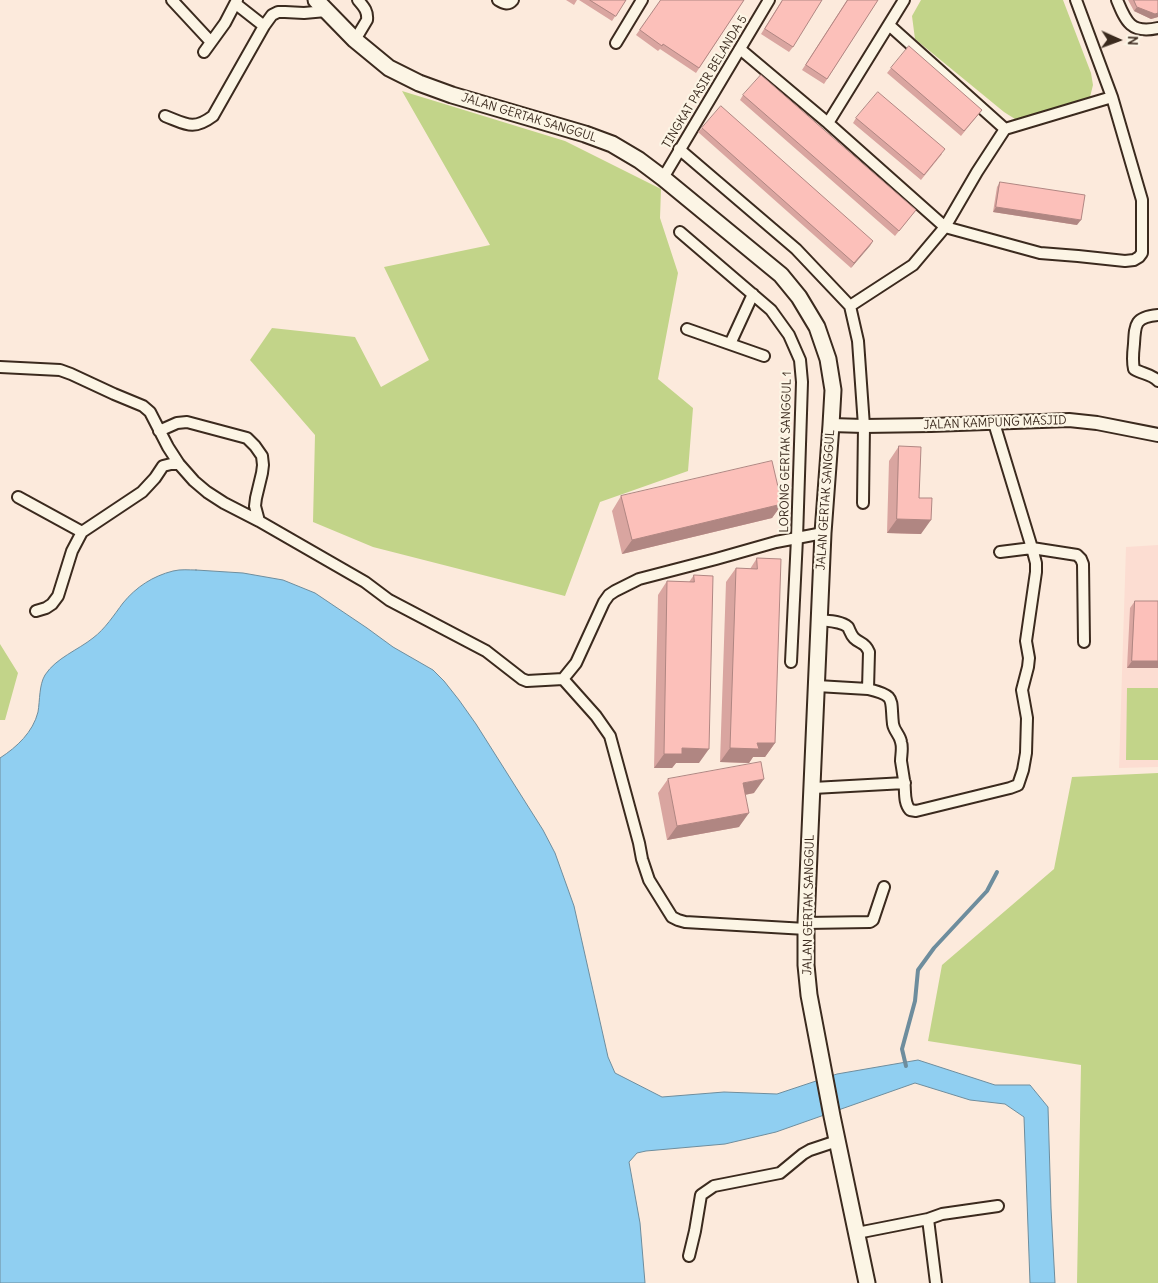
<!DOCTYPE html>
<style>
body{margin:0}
#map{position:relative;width:1158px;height:1283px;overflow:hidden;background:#fceadc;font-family:Delius,sans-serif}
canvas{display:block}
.north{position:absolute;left:1093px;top:15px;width:50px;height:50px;-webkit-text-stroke:4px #fcf5e5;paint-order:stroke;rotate:92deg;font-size:14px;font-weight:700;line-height:20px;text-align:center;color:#3b2a1e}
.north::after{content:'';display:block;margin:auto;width:18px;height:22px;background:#3b2a1e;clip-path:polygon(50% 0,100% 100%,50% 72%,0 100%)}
</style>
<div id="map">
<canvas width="1158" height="1283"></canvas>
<div class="north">N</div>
</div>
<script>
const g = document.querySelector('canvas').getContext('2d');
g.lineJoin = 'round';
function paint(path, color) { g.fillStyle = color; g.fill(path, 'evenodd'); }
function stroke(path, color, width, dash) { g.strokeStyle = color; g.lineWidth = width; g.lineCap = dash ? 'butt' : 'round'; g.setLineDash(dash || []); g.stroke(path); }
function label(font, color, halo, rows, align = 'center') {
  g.font = font + ' Delius,sans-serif'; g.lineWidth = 4.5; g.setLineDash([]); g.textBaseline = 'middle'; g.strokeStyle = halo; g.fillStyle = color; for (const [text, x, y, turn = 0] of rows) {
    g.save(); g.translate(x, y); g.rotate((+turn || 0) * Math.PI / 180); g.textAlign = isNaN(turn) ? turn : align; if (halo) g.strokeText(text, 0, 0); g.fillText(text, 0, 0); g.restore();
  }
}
paint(new Path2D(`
 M1158,545v222l-39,1 7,-221z`), '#fcddd2');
paint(new Path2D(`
 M921,0h142l28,73 2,12 -3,12 -61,19 -14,3 -11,-7 -89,-73 -3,-23z
 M402,91l163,50 96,48 -1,29 18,55 -20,106 35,29 -5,63 -88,31 -35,94 -192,-49 -60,-25 2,-87 -65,-75 22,-32 83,9 26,50 48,-27 -45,-93 106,-22z
 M0,644l18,29 -13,47h-5z
 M1127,688h31v72h-32z
 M1158,773v510h-81l4,-218 -153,-24 14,-76 112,-96 18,-92z`), '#c2d489');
const water = new Path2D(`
 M196,570l47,3 40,7 32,13 52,35 26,19 40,23 11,11 15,19 17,24 67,106 12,23 19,53 34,151 7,16 47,24 62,-5 53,2 60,-20 81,-14 77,25h35l18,22 3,101 4,75h-25l-6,-166 -19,-13 -35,-4 -55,-17 -139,49 -51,12 -79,7 -9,2 -8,9 11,61 5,60h-645v-525c17,-11 33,-26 38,-46 2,-12 1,-27 7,-37 11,-17 33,-25 48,-37 12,-9 21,-23 30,-35 13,-16 30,-27 50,-32 8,-2 16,-1 23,-1z`);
paint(water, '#90cff1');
stroke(water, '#6e8d9d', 1);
stroke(new Path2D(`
 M906,1066l-4,-17 13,-48 3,-31 16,-22 53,-57 10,-19`), '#6e8d9d', 4);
const minor = new Path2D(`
 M172,0l39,42
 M498,0c5,3 10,6 15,0
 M1117,0c9,22 14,34 41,28
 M236,4l28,22 8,-11 6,-3h7l19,1 22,-2
 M889,25l116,104
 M355,40l12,-20c1,-9 -3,-13 -9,-20
 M616,43l26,-43
 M740,49l88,74 117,104 95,26 38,3 47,5 9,-1 5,-3 3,-4v-53l-30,-103 -36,-97
 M204,52l21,-29 12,-23
 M165,116c21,8 28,15 48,0l51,-90
 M828,123l76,-123
 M679,149l117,100 54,57
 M663,178l106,-178
 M680,232l91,78 18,25 11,25 2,22 -5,156 -6,124
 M1158,315c-23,2 -23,9 -24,29 -1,9 -2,17 0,25 8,5 18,5 24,12
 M687,329l77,27
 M730,344l23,-50
 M0,367l60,3 11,4 43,20 29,12 7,6 18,35 11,17 15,17 13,11 17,11 35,18 106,61 24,18 97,51 36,28 5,2 36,-2
 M159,431l18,-8 10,-1 60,16 8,8 7,10 1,9 -1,8 -6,25 -1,8 4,15
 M18,497l64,35
 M863,503l1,-77 -6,-85 -8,-35 63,-41 32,-38 32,-55 28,-43 107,-32
 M1000,552l32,-4 45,7 4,4 2,5 1,78
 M36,611l10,-3 6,-4 6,-8 14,-45 10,-19 60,-40 13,-14 8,-12 8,-2h8
 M820,620c8,1 21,1 28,7 2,4 3,8 6,11 6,6 11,4 15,14l-1,37c29,7 22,10 25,35 1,7 7,11 8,18 2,6 0,13 0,19 1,6 2,13 3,19 2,10 -1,22 6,30l6,1 94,-23 8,-3 5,-15 3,-17 1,-35 -5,-28 6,-23 1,-9 -3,-17 10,-69v-9l-4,-15 -38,-125
 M563,679l33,37 14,20 29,107 3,16 7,21 23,37 6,3 7,2 121,7
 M563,679l13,-16 28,-61 5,-7 6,-4 24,-12 77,-20 60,-17 47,-9
 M817,686l51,3
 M813,788l92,-5
 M806,923l64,-1 3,-2 11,-33
 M928,1219l8,64
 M857,1233l71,-14 14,-5 56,-8
 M689,1256l6,-25 6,-36 13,-9 66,-13 23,-19 7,-4 27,-9`);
const tertiary = new Path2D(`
 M831,425l33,1 67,-1 138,-5 28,3 61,12`);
const secondary = new Path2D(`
 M316,0l39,40 34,28 30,15 33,12 133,39 27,10 27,16 24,18 118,97 18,22 18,30 11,32 5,31 -2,35 -8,108 -17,390v42l3,30 23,121 35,167`);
stroke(minor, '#3b2a1e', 14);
stroke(tertiary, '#3b2a1e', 16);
stroke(secondary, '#3b2a1e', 19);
stroke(minor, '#fcf5e5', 10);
stroke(tertiary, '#fcf5e5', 12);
stroke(secondary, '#fcf5e5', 15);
paint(new Path2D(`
 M566,0h11l-3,5z
 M579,0h47l-14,21z
 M661,0h83l-48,73 -36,-24 -2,2 -22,-16z
 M782,0l11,47 -4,5 -28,-18z
 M847,0h31l-54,84 -22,-14z
 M1128,0h30v17l-7,2 -17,-8z
 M891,68l91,42 -21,26 -74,-63z
 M743,95l173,115 -21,26 -155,-136z
 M856,118l86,36 -21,26 -68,-57z
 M702,128l171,113 -22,27 -153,-136z
 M1000,182l77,43 -84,-13 4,-25z
 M899,446l20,52 2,36 -34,-1 2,-72z
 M621,496l161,8 -10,14 -150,36 -10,-43z
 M757,558l18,185 -10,14h-12l-4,6 -29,-1 6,-180 10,-14 14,1z
 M694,575l5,188h-23l-4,5h-18l4,-173 9,-14 22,1z
 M1135,601h23v67h-31l3,-60z
 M668,779l86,14 -9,2 -6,32 -72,13 -9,-47z`), '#d9a5a0');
paint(new Path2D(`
 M1137,7l21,6v4l-7,2 -17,-8z
 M996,207l85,13 -4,5 -84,-13z
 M873,241l-3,5 -19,22 3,-5z
 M782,504l-10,14 -150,36 10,-14z
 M897,519l34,1 -10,14 -34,-1z
 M1132,661h26v7h-31z
 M757,743h18l-10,14h-12l-4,6 -29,-1 10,-14z
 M682,748l27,1 -10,14h-23l-4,5h-18l10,-14z
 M764,779l-10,14 -21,4 10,-14z
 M749,813l-10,14 -72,13 10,-14z`), '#b08682');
const building = new Path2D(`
 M590,0h36l-10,16z
 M661,0h83l-45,68 -36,-24 -1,2 -22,-16z
 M783,0h39l-29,47 -28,-18z
 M848,0h30l-51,79 -21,-14z
 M1134,0h24v13l-3,1 -18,-7z
 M909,46l73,64 -18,21 -73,-63z
 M761,75l155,135 -17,21 -156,-136z
 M878,92l67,57 -21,26 -68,-57z
 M721,106l152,135 -19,22 -152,-135z
 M1000,182l85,13 -4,25 -85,-13z
 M899,446l22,1 -2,51h13l-1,22 -34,-1z
 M772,461l10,43 -150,36 -11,-44z
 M757,558l24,1 -6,184h-18l2,6 -29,-1 6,-180 21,1z
 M694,575l19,1 -4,173 -27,-1v6h-18l3,-173 27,1z
 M1135,601h23v60h-26z
 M761,762l3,17 -21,4 6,30 -72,13 -9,-47z`);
paint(building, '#fcc0ba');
stroke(building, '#b08682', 1);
label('12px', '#3b2a1e', '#fcf5e5', [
 ["TINGKAT PASIR BELANDA 5",705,82,-59],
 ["JALAN GERTAK SANGGUL",529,118,17],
 ["JALAN KAMPUNG MASJID",995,423,-2],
 ["LORONG GERTAK SANGGUL 1",786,452,-89],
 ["JALAN GERTAK SANGGUL",826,500,-86],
 ["JALAN GERTAK SANGGUL",809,905,-89]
]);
</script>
